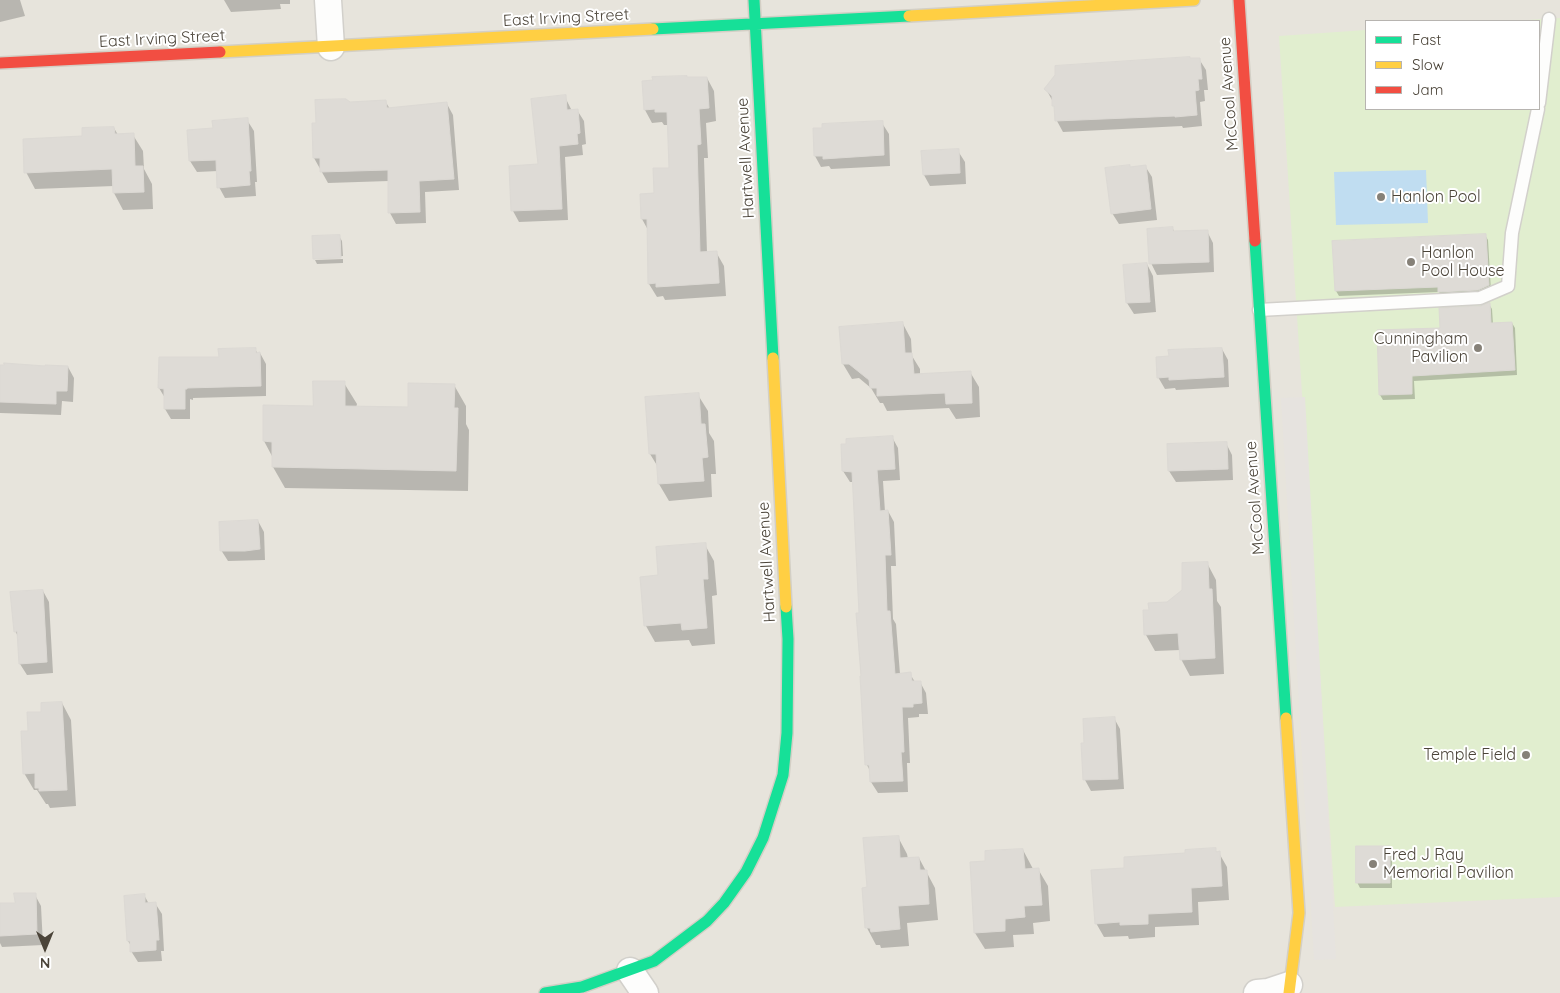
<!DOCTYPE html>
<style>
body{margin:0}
#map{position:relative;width:1560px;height:993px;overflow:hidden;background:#f4f2ee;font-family:Quicksand,sans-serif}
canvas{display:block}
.legend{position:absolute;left:1365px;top:20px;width:175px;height:90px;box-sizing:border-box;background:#fff;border:1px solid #b7b4b0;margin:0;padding:6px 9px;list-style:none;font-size:15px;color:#4b4439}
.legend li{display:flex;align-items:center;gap:10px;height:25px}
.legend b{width:25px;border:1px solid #b7b4b0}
.north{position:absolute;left:20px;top:923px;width:50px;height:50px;-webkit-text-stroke:4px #fff;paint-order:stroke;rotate:180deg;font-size:14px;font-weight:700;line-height:20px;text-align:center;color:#4b4439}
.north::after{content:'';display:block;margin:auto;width:18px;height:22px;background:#4b4439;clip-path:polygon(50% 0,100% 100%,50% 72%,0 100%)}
</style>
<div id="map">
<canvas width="1560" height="993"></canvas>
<ul class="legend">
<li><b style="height:6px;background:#16e098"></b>Fast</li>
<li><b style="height:6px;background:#ffcf43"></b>Slow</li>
<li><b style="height:6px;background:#f24e42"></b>Jam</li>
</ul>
<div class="north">N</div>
</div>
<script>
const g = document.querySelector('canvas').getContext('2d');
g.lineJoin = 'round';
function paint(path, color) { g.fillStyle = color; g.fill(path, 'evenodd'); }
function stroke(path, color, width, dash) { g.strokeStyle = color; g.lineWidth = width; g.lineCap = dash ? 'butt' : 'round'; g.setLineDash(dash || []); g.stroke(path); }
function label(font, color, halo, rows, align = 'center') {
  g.font = font + ' Quicksand,sans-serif'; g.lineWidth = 4; g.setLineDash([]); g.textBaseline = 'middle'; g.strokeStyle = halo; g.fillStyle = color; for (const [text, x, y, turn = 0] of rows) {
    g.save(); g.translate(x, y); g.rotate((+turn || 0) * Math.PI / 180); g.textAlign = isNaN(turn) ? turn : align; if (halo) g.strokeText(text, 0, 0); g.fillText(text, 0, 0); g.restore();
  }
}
paint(new Path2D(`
 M0,0h1560v993h-1560zM1366,21h173v88h-173z`), '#e7e4dc');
paint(new Path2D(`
 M1560,18v879l-225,10 -56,-871 87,-6v79h173v-88h-27z`), '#e1eecf');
paint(new Path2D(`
 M1305,397l31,562 -22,1 -33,-562z`), '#e6e3df');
paint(new Path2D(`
 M1426,170l2,53 -92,2 -2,-53z`), '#c0ddf1');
paint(new Path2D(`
 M0,0h20l5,16 -25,6z
 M224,0h66v4h-10l1,5 -50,3z
 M1199,59l7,11 2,20h-4l1,11 -5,1 2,24 -19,2 -1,-2 -119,6 -6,-11 -1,-12 -4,-9 -6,-11z
 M707,78l7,13 2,30 -10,2 2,35h-4l3,95 9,-1 8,14 2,30 -61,4 -2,-4 -6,1 -8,-13 -1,-54 -6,-11 29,-50 -2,-44h-5l-2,-3 -10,1 -7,-13z
 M565,97l7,14 5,-1 7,11 2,23 -4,1 1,10 -18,2 3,63 -49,2 -6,-11 -3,-44 29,-2z
 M385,101l5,8 57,-5 6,11 6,75 -34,2 1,31 -30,1 -6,-11 -1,-32 -61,2 -14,-25 3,-34 32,-21z
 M247,120l7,11 3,51h-2l1,14 -31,2 -6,-11 -1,-16 -21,1 -7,-11 24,-31z
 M882,123l7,11 1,32 -59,3 -2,-3 -8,1 -6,-11z
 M114,128l4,7h15l10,16 1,18 8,15 1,25 -30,1 -9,-17v-7l-79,3 -9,-17 58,-34z
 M958,151l7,11 1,22 -36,2 -6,-11z
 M1145,166l7,11 5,43 -38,4 -7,-11z
 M1173,229l2,4 32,-2 6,12 1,29 -57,3 -6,-12z
 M1485,235l3,5 3,51 -49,6 -3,-5 -100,4 -3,-5 -2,-49z
 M339,236l3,5 1,15 -28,2v2l-2,-23z
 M343,259v4l-26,1 -2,-4z
 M1147,264l6,12 3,36 -22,2 -7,-11z
 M1489,304l3,5 1,15 19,-1 3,5 2,47 -103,6 1,18 -32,1 -3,-5 62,-66 39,-22z
 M903,324l8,15 1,17 8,13v6l50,-3 9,15 1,30 -24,2 -7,-11 -62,3 -4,-8h-3l-9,-15 -12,-10 -7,1 -9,-15z
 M255,349l3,5 2,-1 6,11v32l-73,2v2l-3,-1v20h-19l-6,-10v-11l-6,-10 61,-29z
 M1222,349l6,11 1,27 -53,3 -1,-2 -10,1 -7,-12z
 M0,367h68l6,11 -1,24 -11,-1 -1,14 -61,-2z
 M344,383l13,21 -1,4h53l45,-23 12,21v18l3,6 -1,61 -183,-3 -12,-21v-9l-9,-17 50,-34z
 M698,395l10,16 1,22 5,8 2,33h-5l1,23 -43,4 -10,-17 -1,-17 -8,-13z
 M892,437l6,11 2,32 -17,1 2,31 3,-1 6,11 2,44h-5l2,53 3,5 4,50h10l5,8h5l6,11 2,21h-9v3l-11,1 2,45h-3l1,29 -30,1 -7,-11v-9l-4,-8 -10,-150 3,-1 -6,-132h-4l-7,-11z
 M1226,443l6,12 1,25 -57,2 -7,-11z
 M258,521l6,11 1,28 -37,1 -7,-11z
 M705,545l9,16 3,34 -5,1 3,48 -23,2 -3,-6 -34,2 -9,-16 13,-50z
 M1207,563l9,17 1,21 4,6 3,67 -34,2 -9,-17 -1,-9 -25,1 -9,-16 4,-24 18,-8 15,-13z
 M43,591l6,11 4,71 -26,2 -7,-11 -1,-26 -4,-7z
 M62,703l9,17 5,86 -26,2 -2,-4h-2l-9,-14h-3l-10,-17 19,-60z
 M1114,718l6,11 4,60 -33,2 -6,-11 -2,-35z
 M898,837l9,17 1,5 11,-1 16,30 3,32 -31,3 2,23 -28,2 -1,-3h-4l-9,-17 -3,-39 4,-1z
 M1389,847l3,5v36h-32l-3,-6z
 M1215,849l2,4h2l8,14 2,33 -31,2 1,23 -44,2v10l-26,2 -1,-3 -24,1 -8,-14 30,-54z
 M1023,850l9,17 1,2h5l10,17 2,35 -17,2 1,11 -21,1 1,12 -29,2 -10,-16 12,-70z
 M35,895l6,11 2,39 -41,2 -2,-4v-38l16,-1z
 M144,895l5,9 6,-1 7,11 2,37h-3l1,10 -24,1 -7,-11v-5l-3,-5z`), '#0003');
const building = new Path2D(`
 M1190,57v1h10l2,21h-4l1,11 -4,1 2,24 -22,2v-1l-120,5 -1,-15h-2v-10l-8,-7 11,-14v-9z
 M687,76v1h20l2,31 -10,1 2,35 -4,1 3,107 17,-1 2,30v2l-63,4v-4l-8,1 -1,-65h-6l-1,-25 14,-1 -1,-25h16l-2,-56h-12v-3l-11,1 -2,-29 11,-1 -1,-3z
 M566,95l1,15 11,-1 2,24 -3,1 1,10 -19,2 3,63 -51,2 -2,-45 29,-2 -7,-65z
 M346,99l4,3 36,-2 1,8 60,-6 7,77 -35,2 1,31 -32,1v-43l-68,2v-14h-7l-1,-35h4l-1,-23z
 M248,118l3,53h-2l1,14 -33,3 -1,-28 -27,1 -2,-31 26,-2 -1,-7z
 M883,121l1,34 -61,4v-3h-9l-1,-28h9v-4z
 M114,127l1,7 19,-1 1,33h8l1,26 -31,1 -1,-24 -88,4 -1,-34 59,-3v-8z
 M959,149l1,24 -37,2 -2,-24z
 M1130,165v2l16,-2 5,44 -40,5 -6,-46z
 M1173,227v4l35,-1 1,32 -60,2 -2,-35z
 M1486,234l3,51 -11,5 -40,2v-5l-103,4 -3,-50z
 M340,235l1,23 -28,1 -1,-23z
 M1147,263l3,39 -24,1 -3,-38z
 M1490,303l1,20 21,-1 3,48 -103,6v18l-33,1 -2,-65 63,-2 -1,-20 41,-2z
 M903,322l2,31h7l2,21 57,-3 1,32 -26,1 -1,-11 -68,3v-8h-7l-1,-8 -20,-16h-7l-3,-37z
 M256,348v5l4,-1 1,34 -74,2v1h-2v20h-21v-20l-6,-1 1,-31h60l-1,-8z
 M1222,348l2,29 -55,3v-3l-12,1 -1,-21 13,-1 -1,-6z
 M4,363l41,3v-1l23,1 -1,25h-11v13l-56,-2v-37h4z
 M313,381h32v25l63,1v-24l47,1 -1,24h4l-2,63 -184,-4v-25l-9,-1v-36l50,1z
 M699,393l2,31h4l3,33 -6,1 2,23 -46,3 -2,-30h-7l-4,-57z
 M893,436l2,33 -18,1 3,41 8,-1 3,45h-6l2,56h3l5,63 16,-2 1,9h9l1,22 -9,1v3h-11l2,45h-3l2,29 -33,1 -1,-17h-4l-5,-89h1l-5,-63h3l-7,-141 -10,-1 -1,-27h5v-5z
 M1227,442l1,27 -60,2 -1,-27z
 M258,520l2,29 -15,2h-25l-1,-29z
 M706,543l2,36h-5l4,49 -25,2 -1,-7 -37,3 -4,-49 18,-2 -2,-28z
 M1208,562l1,27h3l3,69 -35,2 -2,-27 -34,2 -1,-25h6l-1,-7 19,-1 15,-12v-27z
 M43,590l4,72 -28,2 -2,-33 -3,1 -4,-40z
 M62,702l5,88 -28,1v-3h-4v-15l-12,1 -2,-43h7l-1,-19h14v-9z
 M1115,717l3,62 -35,1 -2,-37h3l-1,-24z
 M899,836l1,22 19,-1 1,13h7l2,34 -31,2 2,23 -29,3 -1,-4h-5l-3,-40 5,-1 -4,-49z
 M1356,846h34v37h-34z
 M1216,848v4l4,-1 2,35 -31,2 1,24 -44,2v10l-28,1v-3l-25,2 -4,-54 33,-2v-11l61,-4v-3z
 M1023,849l2,20 14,-1 3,37 -18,1 1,11 -20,2v12l-31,2 -4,-71 15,-1v-10z
 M14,893h22l1,41 -37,2v-33h15z
 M145,894v9l11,-1 3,38h-3v10l-26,2v-11h-3l-3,-45z`);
paint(building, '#dedbd6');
stroke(building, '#dcd9d4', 1);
const lane = new Path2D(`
 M1539,103l10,-84
 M1259,310l221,-12 28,-12 4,-53 26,-124`);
const street = new Path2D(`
 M328,0l3,47
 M630,971l15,22
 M1257,993l11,-1 21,-7`);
const fast = new Path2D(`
 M754,0l19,358
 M653,29l256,-13
 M1255,241l31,477
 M545,993l37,-6 72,-26 53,-40 17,-18 22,-31 17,-34 20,-63 4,-42 1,-94 -2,-32`);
const slow = new Path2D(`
 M909,16l285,-16
 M220,52l433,-23
 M773,358l13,249
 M1286,718l13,195 -10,80`);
const jam = new Path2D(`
 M1239,0l16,241
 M0,63l220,-11`);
stroke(lane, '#d2d0cb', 15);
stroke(street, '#d2d0cb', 29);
stroke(fast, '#d3cfc5', 14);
stroke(slow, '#d3cfc5', 14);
stroke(jam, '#d3cfc5', 14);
stroke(lane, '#fdfdfc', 12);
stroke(street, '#fdfdfc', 26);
stroke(fast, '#16e098', 11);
stroke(slow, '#ffcf43', 11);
stroke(jam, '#f24e42', 11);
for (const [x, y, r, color] of [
 [1381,197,5,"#868178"],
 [1411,262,5,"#868178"],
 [1478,348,5,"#868178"],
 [1526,755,5,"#868178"],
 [1373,864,5,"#868178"]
]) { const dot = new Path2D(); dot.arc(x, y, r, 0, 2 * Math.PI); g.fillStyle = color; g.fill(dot); stroke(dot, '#fff', 2); }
label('16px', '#4b4439', '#fff', [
 ["East Irving Street",566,18,-3],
 ["East Irving Street",162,39,-3],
 ["McCool Avenue",1229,94,-94],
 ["Hartwell Avenue",746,158,-93],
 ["McCool Avenue",1255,498,-94],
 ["Hartwell Avenue",767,562,-93]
]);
label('16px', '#4b4439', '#fff', [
 ["Hanlon Pool",1391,197],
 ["Hanlon",1421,253],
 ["Pool House",1421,271],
 ["Cunningham",1468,339,"right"],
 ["Pavilion",1468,357,"right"],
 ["Temple Field",1516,755,"right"],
 ["Fred J Ray",1383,855],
 ["Memorial Pavilion",1383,873]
], 'left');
</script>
